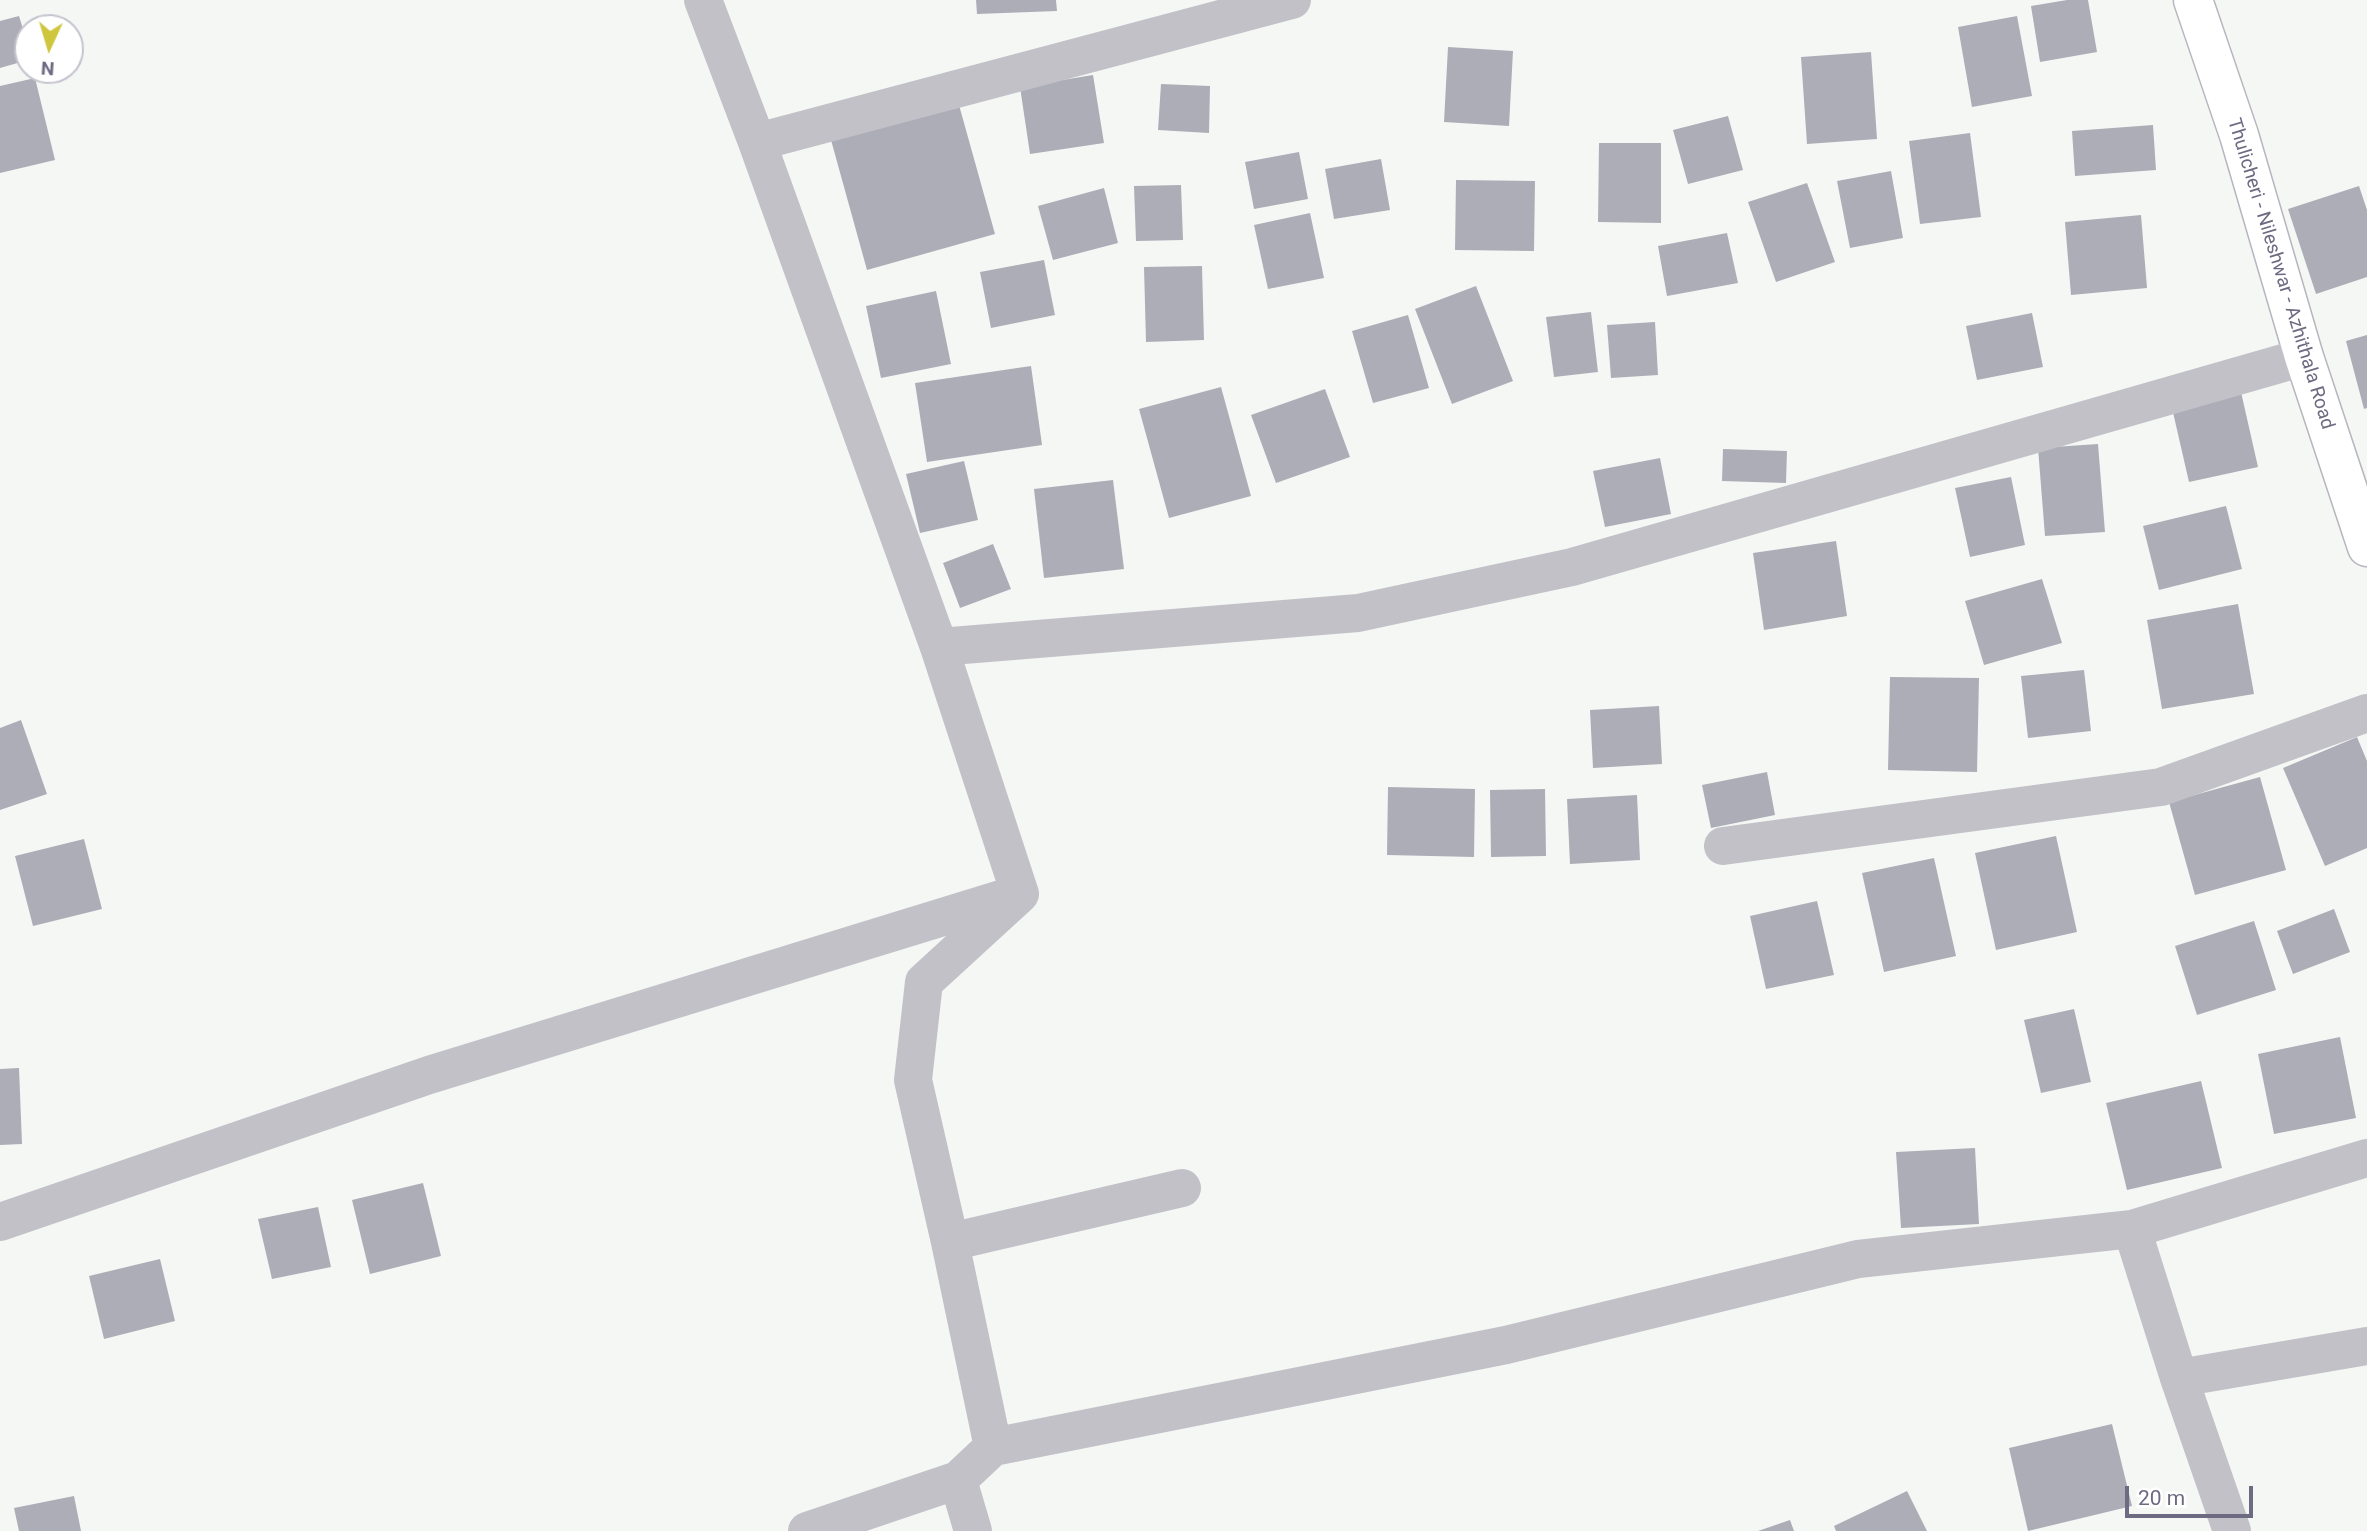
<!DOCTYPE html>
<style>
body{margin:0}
#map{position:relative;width:2367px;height:1531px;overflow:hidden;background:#f5f7f5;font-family:Roboto,sans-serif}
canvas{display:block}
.north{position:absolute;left:14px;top:14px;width:70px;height:70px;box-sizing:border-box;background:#fff;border:2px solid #c5c3cd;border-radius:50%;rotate:184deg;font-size:19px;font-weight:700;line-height:28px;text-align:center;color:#6d6a82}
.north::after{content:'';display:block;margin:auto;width:24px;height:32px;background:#cec63d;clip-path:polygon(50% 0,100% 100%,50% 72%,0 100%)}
.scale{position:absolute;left:2125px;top:1486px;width:128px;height:32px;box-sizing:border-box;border:4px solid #6d6a82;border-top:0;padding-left:9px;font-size:21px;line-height:24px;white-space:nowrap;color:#6d6a82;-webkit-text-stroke:5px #fff;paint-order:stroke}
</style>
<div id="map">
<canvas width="2367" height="1531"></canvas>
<div class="north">N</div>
<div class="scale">20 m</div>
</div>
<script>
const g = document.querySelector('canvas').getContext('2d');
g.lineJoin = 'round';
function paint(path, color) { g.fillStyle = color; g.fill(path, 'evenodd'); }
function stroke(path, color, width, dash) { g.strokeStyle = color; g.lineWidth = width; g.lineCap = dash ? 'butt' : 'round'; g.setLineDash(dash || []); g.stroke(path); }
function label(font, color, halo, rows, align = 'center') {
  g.font = font + ' Roboto,sans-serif'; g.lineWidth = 7; g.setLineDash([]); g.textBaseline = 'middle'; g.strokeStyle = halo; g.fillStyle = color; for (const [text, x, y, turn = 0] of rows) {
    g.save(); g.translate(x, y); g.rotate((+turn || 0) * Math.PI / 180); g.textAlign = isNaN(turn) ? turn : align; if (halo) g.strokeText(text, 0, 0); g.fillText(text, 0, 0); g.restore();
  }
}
paint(new Path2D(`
 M976,0h80l1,11 -80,3z
 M2067,0h21l9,52 -57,10 -9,-56z
 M19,16l9,29v15l-28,8v-47z
 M2017,16l15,80 -60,11 -14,-80z
 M1448,47l65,4 -4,75 -65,-4z
 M1871,52l6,87 -70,5 -6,-87z
 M1093,75l11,68 -74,11 -10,-67z
 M35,78l20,82 -55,13v-87z
 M1161,84l49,2 -1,47 -51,-3z
 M959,105l36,129 -128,36 -36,-130z
 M1728,116l15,54 -55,14 -15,-54z
 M2153,125l3,45 -81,6 -3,-45z
 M1970,133l11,84 -61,7 -11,-83z
 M1599,143h62v80l-63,-1z
 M1299,152l9,47 -54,10 -9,-47z
 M1381,159l9,51 -56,9 -9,-50z
 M1891,171l12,67 -53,10 -13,-67z
 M1456,180l79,1 -1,70 -79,-1z
 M1807,183l28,79 -59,20 -28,-80z
 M1181,185l2,55 -47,1 -2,-55z
 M2359,186l8,24v67l-51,17 -28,-85z
 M1104,188l14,55 -65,17 -15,-54z
 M1310,213l14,65 -56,11 -14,-64z
 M2141,215l6,73 -76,7 -6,-73z
 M1727,233l11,50 -71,13 -9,-50z
 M1044,260l11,55 -64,13 -11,-56z
 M1202,266l2,74 -58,2 -2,-75z
 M1476,286l37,95 -61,23 -37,-95z
 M936,291l15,73 -70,14 -15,-72z
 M1591,312l7,60 -44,5 -8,-60z
 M2032,313l11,54 -66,13 -11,-54z
 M1408,315l21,73 -56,15 -21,-72z
 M1655,322l3,53 -47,3 -4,-53z
 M2367,335v73l-3,1 -18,-68z
 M1031,366l11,79 -115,17 -12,-79z
 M1221,387l30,109 -82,22 -30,-109z
 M1325,389l25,68 -74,26 -25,-68z
 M2241,392l17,75 -69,15 -17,-74z
 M2098,444l7,88 -60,4 -7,-88z
 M1723,449l64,2 -1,32 -64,-2z
 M1660,458l11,56 -66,13 -12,-56z
 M964,461l14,59 -58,13 -14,-59z
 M2011,477l14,68 -55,12 -15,-69z
 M1113,480l11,89 -80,9 -10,-89z
 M2226,506l16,63 -83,21 -16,-64z
 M1836,541l11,75 -83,14 -11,-77z
 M993,544l18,45 -51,19 -17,-45z
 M2042,579l20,64 -78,22 -19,-64z
 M2238,604l16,90 -92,15 -15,-89z
 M2084,670l7,61 -63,7 -7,-62z
 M1890,677l89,1 -2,94 -89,-2z
 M1659,706l3,58 -69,4 -3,-58z
 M21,720l26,74 -47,16v-82z
 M2357,737l10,24v87l-42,18 -42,-98z
 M1767,772l8,43 -64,13 -9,-43z
 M2260,777l26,93 -91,25 -26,-93z
 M1388,787l87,2 -1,68 -87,-2z
 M1545,789l1,67 -55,1 -1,-67z
 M1637,795l3,65 -70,4 -3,-65z
 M2056,836l21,96 -81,18 -21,-97z
 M84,839l18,70 -69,17 -18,-70z
 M1934,858l22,98 -72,16 -22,-99z
 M1817,901l17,74 -68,14 -16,-73z
 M2334,909l16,43 -57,22 -16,-43z
 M2254,921l22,69 -79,25 -22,-69z
 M2074,1009l17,73 -50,11 -17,-73z
 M2340,1037l16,81 -82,16 -16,-80z
 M19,1068l3,76 -22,1v-76z
 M2201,1081l21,87 -95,22 -21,-87z
 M1975,1148l4,76 -78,4 -5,-76z
 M423,1183l18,73 -71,18 -18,-74z
 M318,1207l13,60 -59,12 -14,-60z
 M160,1259l15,62 -71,18 -15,-63z
 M2112,1424l20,82 -104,25 -19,-83z
 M1907,1491l20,40h-91l-2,-5z
 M74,1496l7,35h-62l-5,-23z
 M1790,1520l4,11h-36z`), '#adadb7');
const secondary = new Path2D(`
 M2193,0l46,135 65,222 63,190`);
stroke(secondary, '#b7b6be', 41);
stroke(new Path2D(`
 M703,0l54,142 182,505 81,247 -96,88 -11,98 37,162 43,205 -35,33 -151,51
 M757,142l535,-142
 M939,647l419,-34 214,-46 732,-210
 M1723,846l438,-59 206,-74
 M0,1222l429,-147 582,-179
 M2132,1229l47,149 53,153
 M950,1242l232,-54
 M2179,1378l188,-32
 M993,1447l513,-102 352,-86 274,-30 235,-71
 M958,1480l15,51`), '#c2c1c8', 38);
stroke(secondary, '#fff', 38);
label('19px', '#6d6a82', '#fff', [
 ["Thulicheri - Nileshwar - Azhithala Road",2280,274,73]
]);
</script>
